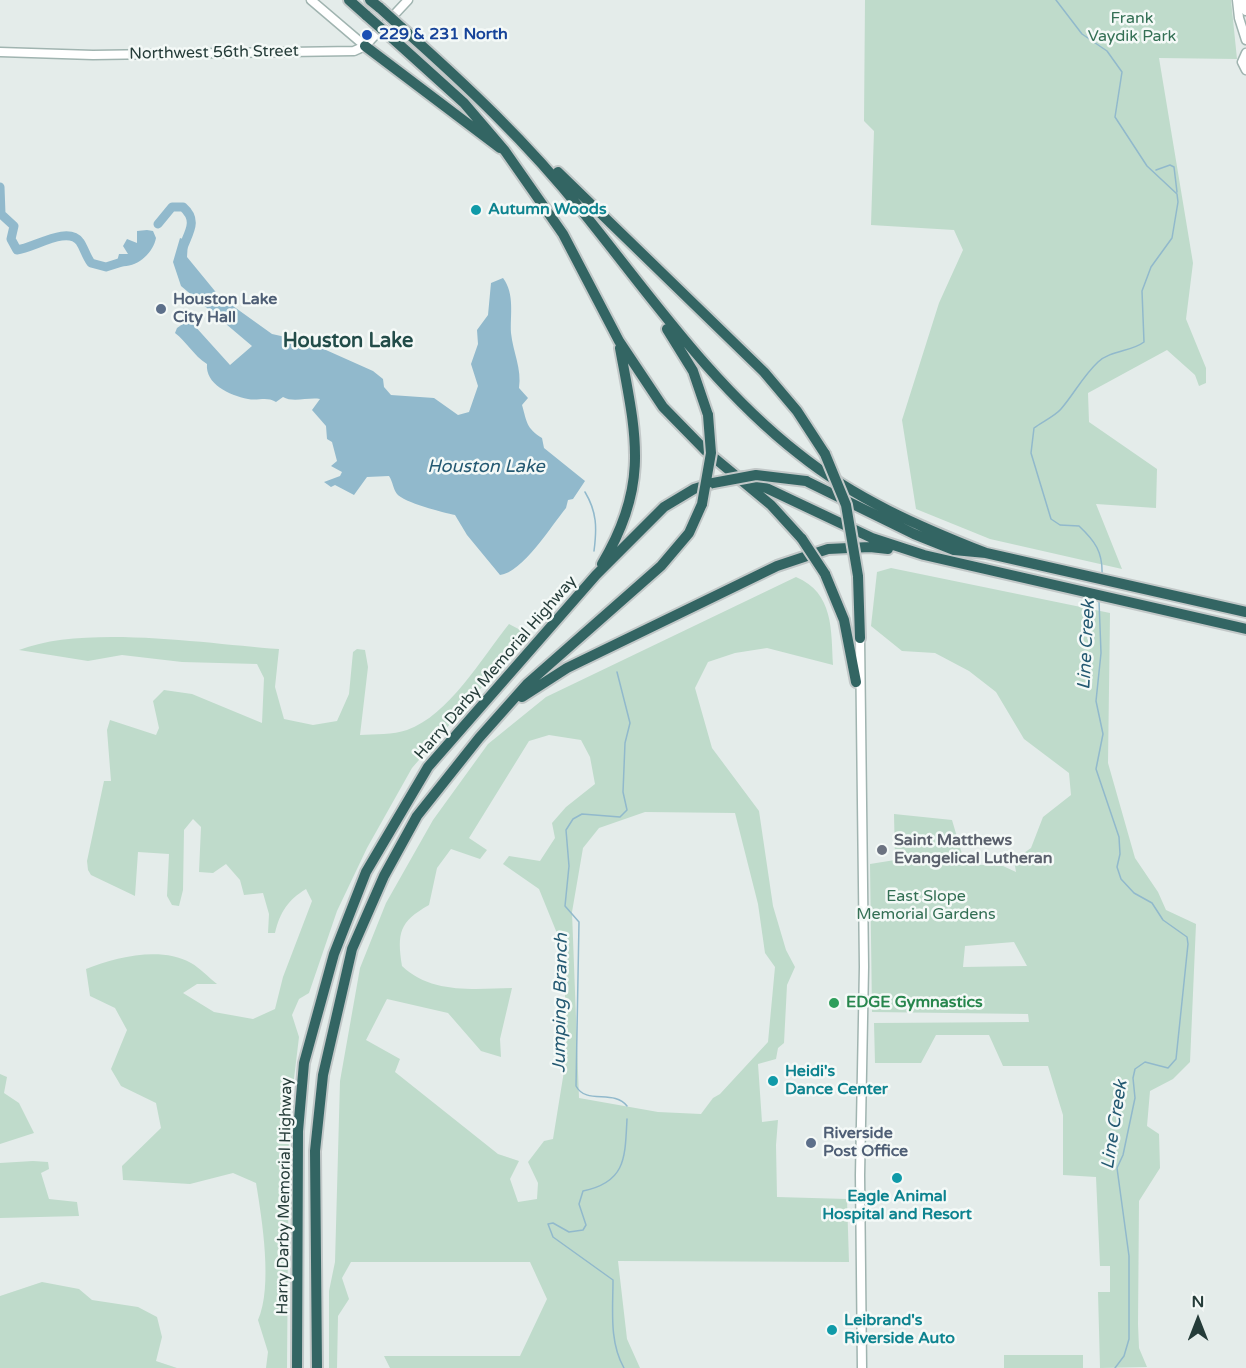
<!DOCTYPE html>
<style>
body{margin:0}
#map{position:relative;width:1246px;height:1368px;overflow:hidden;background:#e4ecea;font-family:"Varela Round",sans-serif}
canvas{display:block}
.north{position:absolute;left:1168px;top:1290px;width:60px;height:60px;-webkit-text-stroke:4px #f4f9f7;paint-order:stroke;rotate:0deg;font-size:16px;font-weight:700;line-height:24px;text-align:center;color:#253c39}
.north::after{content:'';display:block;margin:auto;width:21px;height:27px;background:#253c39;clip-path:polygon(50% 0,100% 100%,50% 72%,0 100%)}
</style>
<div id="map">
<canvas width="1246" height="1368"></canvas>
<div class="north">N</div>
</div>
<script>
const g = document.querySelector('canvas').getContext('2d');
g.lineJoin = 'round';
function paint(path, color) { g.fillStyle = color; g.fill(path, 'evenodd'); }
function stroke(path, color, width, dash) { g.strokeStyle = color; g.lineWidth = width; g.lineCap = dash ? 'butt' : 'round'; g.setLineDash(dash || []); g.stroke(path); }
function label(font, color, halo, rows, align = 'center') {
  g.font = font + ' "Varela Round",sans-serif'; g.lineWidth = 5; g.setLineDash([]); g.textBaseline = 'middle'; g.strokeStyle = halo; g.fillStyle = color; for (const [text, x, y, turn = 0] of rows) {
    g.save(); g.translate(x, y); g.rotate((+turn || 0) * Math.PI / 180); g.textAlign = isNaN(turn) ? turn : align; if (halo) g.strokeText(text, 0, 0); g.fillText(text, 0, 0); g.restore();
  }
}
paint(new Path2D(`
 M865,0h366l6,59 -78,-1 34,205 -7,56 20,49v15l-7,3 -4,-11 -28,-25 -79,43 1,29 68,47 -1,39 -60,-4 26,65 -132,-30 -74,-30 -14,-89 37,-117 24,-53 -9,-20 -83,-5 3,-94 -10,-10z
 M891,568l219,45 -2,150 27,95 23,34 8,18 30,14 -6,138 -17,17 -23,12 -3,35 12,8 1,34 -21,33 -1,123 1,24 8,19 -47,1 -2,-76h12v-26h-10l-4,-89 -33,-2v-60l-15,-49h-45l-14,-31h-53l-15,28h-46l-1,-40 155,-1 -1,-8 -156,-2 -2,-148 25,-4 -1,-46 58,6 13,44 38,2 13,6 -2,-12 17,-12 12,-31 28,-22 -2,-22 -45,-34 -28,-47 -27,-21 -34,-18 -33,-2 -31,-25 6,-54zM1014,942l13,24 -64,1 2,-21z
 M796,577c38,16 35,53 37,88l-66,-17 -32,5 -27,9 -13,26 17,60 47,63 14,95 13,44 9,17 -8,18 -3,58 -6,5 -2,11 -18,5 4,58 16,-2 -2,25 1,52 70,2 2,63 -231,-1 9,78 13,29h-250l-6,-12h136l27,-57 -17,-37h-179l-9,16 7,21 -11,17 -1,52h-8v-77l6,-29 5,-181 20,-113 26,-65 47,-83 55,-76 58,-47zM549,735l32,5 9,17 5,27 -29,23 -14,16 3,15 -15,23 -31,-5 -6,8 36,25 26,64v112l-12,74 -9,2 -16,21 10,21 -1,16 -19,3 -8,-23 9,-18 -21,-7 -103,-82 5,-13 -34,-19 21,-41 61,14 33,38 20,6 -1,-18 12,-51c-38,1 -81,6 -110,-22 -5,-33 -3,-44 27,-61l8,-37 14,-19 29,10 7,-9 -18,-12 60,-97zM645,812l90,1 23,91 7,49 10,14 -7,75 -48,52 -7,4 -12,16 -43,-2 -79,-14 -7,-186 11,-64 16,-20z
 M509,624l19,10 -116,134 -45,80 -30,63 -28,82 -10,6 -7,16 7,22 -10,83 -2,248h-21l2,-16 -10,-32c15,-33 4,-101 -2,-137l-23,-10 -43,11 -67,-4 -1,-14 39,-38 -5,-25 -35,-17 -10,-17 16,-39 -12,-22 -25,-12 -4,-27c30,-12 75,-23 105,-6 9,5 17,14 26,21h-20l-14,9 31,19 39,7 22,-10 8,-32 29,-76 -6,-12c-18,11 -26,23 -31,44h-7l1,-19 -6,-21 -19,2 -4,-15 -14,-16 -13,9 -14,-1 2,-45 -8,-8 -9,11 -1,60 -4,16 -7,-1 -5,-9 2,-42 -31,-2 -3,44 -44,-21 -3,-5 -1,-9 17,-80h7l-4,-51 3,-10 46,15 3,-7 -6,-27 11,-11 28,4 70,29 2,-45 -7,-14 -75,-2 -60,-7 -34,6 -69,-11c66,-26 189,-6 260,-1l-4,38 9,32 29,6 24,-4 12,-27 4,-42 4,-3 8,1 3,17 -8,68c15,-1 33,0 47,-5 42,-15 74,-71 102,-106z
 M0,1074l7,3 -3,16 15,10 15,30 -34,11z
 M33,1161l15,1 1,7 -8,4 8,26 28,3 2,14 -79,2v-55z
 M42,1282l37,7 13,11 46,7 19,10 5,20 -6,24 21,7h-177v-72z
 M1004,1355h79v13h-79z`), '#bfdbcb');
paint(new Path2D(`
 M147,230l6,1 3,7c-3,16 -22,33 -40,27l3,-11h9l-5,-8 4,-7 10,4v-12z
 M180,238l8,3 -1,16 32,39 53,38 36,8 65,29 10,8 1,8 7,8 43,3 24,17 11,-3 9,-26 -7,-22 7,-20 -1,-14 11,-15 3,-32 12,-5c12,16 7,37 8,55 2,19 11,36 8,55l9,10 -6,7c5,17 4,23 20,33l2,10 41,33 -12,18 -5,1 -2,8c-14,17 -44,65 -66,67l-33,-40 -12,-20c-11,-2 -52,-13 -58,-21 -4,-5 -4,-12 -8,-18l-22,1 -13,18 -19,-10 -4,2 -7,-5 16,-6 2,-4 -11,-6 6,-5 -5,-19 -5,-3 -1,-13 -14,-16 8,-11c-12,-2 -27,4 -37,-2l-7,5c-10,-6 -17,-1 -28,-3 -19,-4 -43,-15 -41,-35 -14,-9 -20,-22 -32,-31l2,-5 10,-7 6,3 37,41 22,-19 -71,-60 -8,-24z`), '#91b9cc');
stroke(new Path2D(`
 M1056,0l26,34 25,17 15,21 -7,45 32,49 30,28 1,8 -6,36 -21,29 -9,24 2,51c-13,10 -33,8 -46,20 -15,14 -24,32 -37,47 -6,7 -19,13 -27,19l-3,25 20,66 9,6 19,1c16,15 24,26 23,49
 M1156,170l14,-5 4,2 3,25
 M585,492c12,20 12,36 9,59
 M1099,601l2,52 -5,48 7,33 -7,35 23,68 1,17 -3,13 4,12 13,14 18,10 11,17 24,17 1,7 -12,115 -8,9 -23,-6 -10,7 -2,9 2,20 -12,57 -6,13 12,88v83l-5,17 -9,12
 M617,672l13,51 -5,20 -2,49 4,18 -7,7 -38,-3 -9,5 -7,11 3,36 -4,40 14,16 -3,164c10,19 38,3 51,20
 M624,1368c-15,-26 -11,-59 -11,-88l-60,-43 -5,-13 5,-1 16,9 14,-2 3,-5 -7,-21 4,-13c43,-9 42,-33 44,-72`), '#91b9cc', 1.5);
stroke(new Path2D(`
 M0,187l1,27 13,12 -3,13 6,11c17,-2 51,-25 63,-8 4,6 6,14 11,21l15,4 19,-6
 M158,224l14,-17h11c16,14 5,26 -1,43`), '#91b9cc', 9);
const secondary = new Path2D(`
 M311,0l54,46
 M1237,0l2,18 7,22
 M1245,0l1,11
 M0,52l93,3 261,-4 11,-5 43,-46
 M1246,53l-4,9 4,8
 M860,638l4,329 -4,208 2,193`);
const highway = new Path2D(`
 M349,0l18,16
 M370,0l10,8
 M401,27c64,57 127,116 181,184 68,84 130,175 217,243 56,45 121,73 187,99
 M392,38l72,65 41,48 58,83 56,107 44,66 43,44 65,54 31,34
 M365,46l135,102
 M558,172l206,200 33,39 28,43
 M667,329l26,42 15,44
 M743,477l129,61 52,17 322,74
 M806,481l108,53 40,16 32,3 260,59
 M602,564c48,-80 34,-129 18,-216
 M825,574l19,46 12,62
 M858,576l2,62
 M522,697l45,-29 210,-102 51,-17 42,-2 18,2
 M297,1368l1,-237 6,-68 30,-109 32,-82 62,-105 168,-192 68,-68 30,-18 19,-6
 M317,1368l-2,-217 8,-76 29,-126 32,-73 33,-60 62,-78 48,-54 134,-118 28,-33 13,-29`);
stroke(secondary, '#a0b4b0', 11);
stroke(highway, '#c2c8c8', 14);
stroke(secondary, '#fff', 8);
stroke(highway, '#336563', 10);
const highwayBridge = new Path2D(`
 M380,8l21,19
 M367,16l25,22
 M825,454l21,51 12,71
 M713,483l43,-8 50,6
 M702,504l9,-51 -3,-38
 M802,539l23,35`);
stroke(highwayBridge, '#c2c8c8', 14, []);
stroke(highwayBridge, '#336563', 10);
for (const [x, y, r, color] of [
 [367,35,6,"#1a4fb4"],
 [476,210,6,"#0f9aa8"],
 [161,309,6,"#5c6f8a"],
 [882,850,6,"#6b7280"],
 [834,1003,6,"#2e9e5b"],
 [773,1081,6,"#0f9aa8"],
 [811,1143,6,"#5c6f8a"],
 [897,1178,6,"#0f9aa8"],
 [832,1330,6,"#0f9aa8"]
]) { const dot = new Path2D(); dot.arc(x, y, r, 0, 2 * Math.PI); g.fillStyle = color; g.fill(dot); stroke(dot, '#f4f9f7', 2); }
label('16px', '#336f54', '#f4f9f7', [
 ["Frank",1132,19],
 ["Vaydik Park",1132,37],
 ["East Slope",926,897],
 ["Memorial Gardens",926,915]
]);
label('bold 16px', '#164399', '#f4f9f7', [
 ["229 & 231 North",379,35]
], 'left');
label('16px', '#253c39', '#f4f9f7', [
 ["Northwest 56th Street",214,53,-1],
 ["Harry Darby Memorial Highway",496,668,-49],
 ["Harry Darby Memorial Highway",285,1196,-89]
]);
label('bold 16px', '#0d838f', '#f4f9f7', [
 ["Autumn Woods",488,210],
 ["Heidi's",785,1072],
 ["Dance Center",785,1090],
 ["Eagle Animal",897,1197,"center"],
 ["Hospital and Resort",897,1215,"center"],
 ["Leibrand's",844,1321],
 ["Riverside Auto",844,1339]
], 'left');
label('bold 16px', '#4e5e75', '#f4f9f7', [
 ["Houston Lake",173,300],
 ["City Hall",173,318],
 ["Riverside",823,1134],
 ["Post Office",823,1152]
], 'left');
label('bold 16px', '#5b616d', '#f4f9f7', [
 ["Saint Matthews",894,841],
 ["Evangelical Lutheran",894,859]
], 'left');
label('bold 16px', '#27864d', '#f4f9f7', [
 ["EDGE Gymnastics",846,1003]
], 'left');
label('italic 18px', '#245972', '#f4f9f7', [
 ["Houston Lake",486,467],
 ["Line Creek",1087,645,-87],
 ["Jumping Branch",561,1003,-89],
 ["Line Creek",1115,1125,-81]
]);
label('bold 20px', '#224c49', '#f4f9f7', [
 ["Houston Lake",348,342]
]);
</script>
